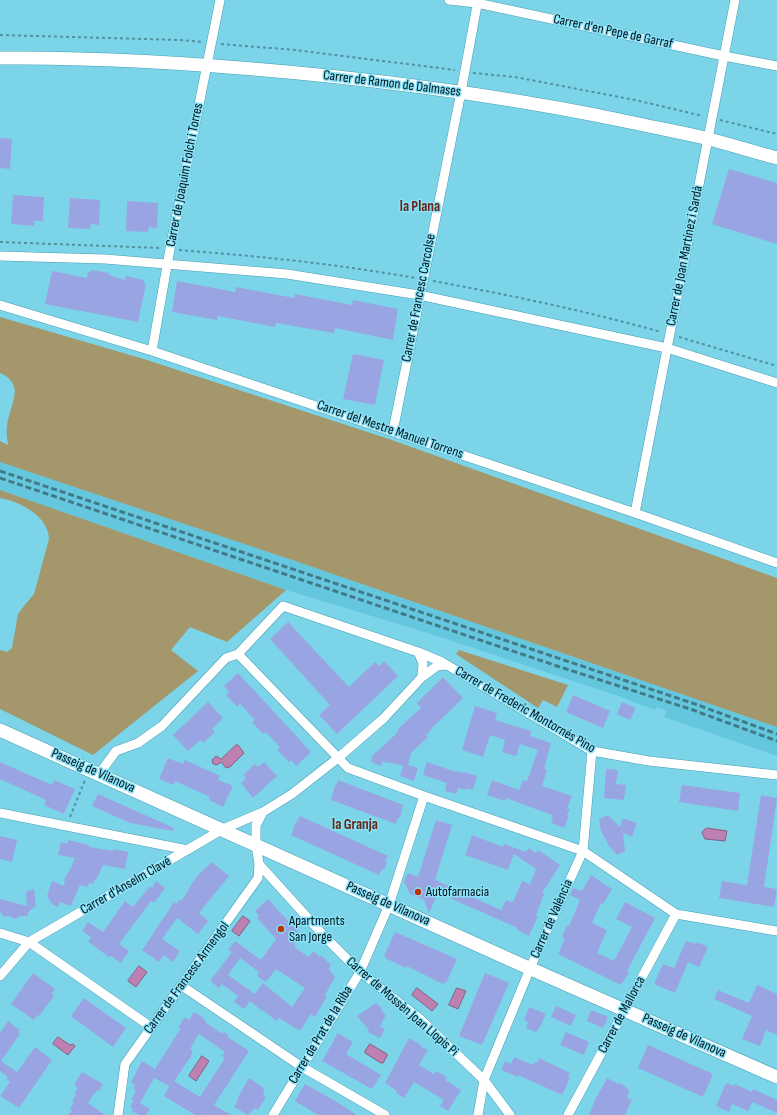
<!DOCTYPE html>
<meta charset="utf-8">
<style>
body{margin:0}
canvas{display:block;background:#7cd4e9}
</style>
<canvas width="777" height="1115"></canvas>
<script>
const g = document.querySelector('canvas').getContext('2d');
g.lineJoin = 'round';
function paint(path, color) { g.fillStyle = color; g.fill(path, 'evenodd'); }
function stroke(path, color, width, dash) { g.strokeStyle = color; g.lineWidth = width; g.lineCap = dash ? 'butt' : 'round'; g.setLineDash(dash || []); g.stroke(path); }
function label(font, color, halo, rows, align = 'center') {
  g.font = font + ' "Sofia Sans Condensed",sans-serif'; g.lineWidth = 3; g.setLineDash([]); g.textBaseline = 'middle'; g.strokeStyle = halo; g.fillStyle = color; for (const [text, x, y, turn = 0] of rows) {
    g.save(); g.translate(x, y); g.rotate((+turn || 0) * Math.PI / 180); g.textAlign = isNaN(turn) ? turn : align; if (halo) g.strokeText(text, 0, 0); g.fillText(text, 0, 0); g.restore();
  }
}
paint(new Path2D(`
 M0,462l298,100 479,165v29l-113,-39 3,-6 -11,-4 -1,3 -34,-13 -190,-63 -145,-44 -286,-100z`), '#65c7de');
paint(new Path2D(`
 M0,317l147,43 242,79 388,139v149l-479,-165 -298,-100v-21l8,4c-1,-7 -2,-13 -1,-19 2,-21 20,-41 -7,-53z
 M0,490l286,100 -59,52 -37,-15 -19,23 27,21 -105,84 -93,-46v-59l7,2 5,-4 6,-34 6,-8 10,-12 15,-55c-1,-23 -28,-37 -49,-41z
 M459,650l109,35 -11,22 -14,-7 -5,8 -82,-54z`), '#a3976b');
const water = new Path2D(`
 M236,745h2l6,8 -14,14 -4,1 -5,-6 -4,3 -4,-1 -1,-4 4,-4 5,3z
 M707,828l20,3 -2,10 -20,-2 -3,-6 1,-2z
 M243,916l7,5 -11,15 -7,-5z
 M139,966l8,6 -11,15 -8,-6z
 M417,988l21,16 -6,7 -20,-16z
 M457,988l9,3 -8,18 -9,-4z
 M58,1037l12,8 3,-1 2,2 -7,9 -15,-11z
 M370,1044l17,10v2l-4,7h-2l-16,-10v-2l4,-6z
 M202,1056l7,5 -13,20 -7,-5z`);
paint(water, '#bd80b0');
stroke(water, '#846083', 1);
paint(new Path2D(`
 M0,138l12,1 -2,30 -10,-1z
 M729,169l48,14v61l-65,-20z
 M13,195l31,2 -1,24h-9v5l-23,-2z
 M70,198l30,2 -1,25 -8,-1 -1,5 -22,-1z
 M127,201l31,2 -1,25 -8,-1 -1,5 -22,-1z
 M91,270l18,3v2l16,5 1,-4 18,4v3l2,1 -8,38 -93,-18 7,-33 35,7 1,-6 2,1z
 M177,281l58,11 1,-5 58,11 1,-4 57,11 1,-5 45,9 -5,31 -58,-12 -1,5 -58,-10 -1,4 -57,-11 -1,4 -45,-8z
 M353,354l31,6 -9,45 -32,-6z
 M288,622l61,65 26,-25 4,4 5,-5 14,15 -61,58 -18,-19 11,-10 -60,-66z
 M238,673l73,79 -15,14 -5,-6 -2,2 -12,-12 3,-3 -14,-15 -3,2 -11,-12 3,-2 -15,-16 -3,3 -11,-12 3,-3 -5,-6z
 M443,677l20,21 -33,32 1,1 -5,4 2,2 -17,16 -3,12 10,3 -4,13 -14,-5 3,-10 -16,-4v1l-4,-2 -2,5 -10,-4 2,-7 22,-20 3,-4 -1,-1 24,-22 -4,-5z
 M573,695l37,16 -7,17 -37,-16z
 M208,702l15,16 -11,11 3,3 -12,11 -3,-3 -12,11 -15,-16z
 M622,702l14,6 -6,12 -13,-6z
 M475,706l22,7 -2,7 36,11 -1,5 21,7 -7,26 3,1 -5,16 30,10 -5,13h3l-3,7h2l-5,12 -13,-5 2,-6 -1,-1v-1l-46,-17 -1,3 -18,-6 5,-15 27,10 4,-10 4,1 11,-31 -18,-6 -4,12 -4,-1 -10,-3 3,-12 -15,-5 -7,22 -21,-7z
 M168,758l15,6 2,-4 35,16 -2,4 15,6 -10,21 -14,-7 1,-3 -35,-16 -1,4 -15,-6z
 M0,762l52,23 2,-5 21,9 -11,25 -20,-9 2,-5 -46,-21z
 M264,762l13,14 -24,22 -12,-15 5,-5 -3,-3 12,-11 3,3z
 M427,762l29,10 1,-1 7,2v-1l13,4 -4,14 -7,-2 -1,2 -7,-2 -2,6 -11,-3 2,-8 -24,-8z
 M606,769l12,1 -2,14 10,1 -2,15 -20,-2z
 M338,780l65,25 -3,13h-2l-2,6 -65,-24 4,-15 1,1z
 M682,785l58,8 -2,18 -59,-9z
 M98,794l76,34 -1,3 -43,-8 -38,-17z
 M761,795l16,3 -13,89 13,2 -3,18 -55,-9 3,-17 25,4z
 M608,815l12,12 3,-9 14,5 -5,14 -9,-4 2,18 -8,4 -8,-9 -8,-15 -2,-12z
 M300,816l88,40 -3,5 2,1 -3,8 -2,-1 -3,6 -88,-40 3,-6 -1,-1z
 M436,820l16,5 -17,55 66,30 5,-10 6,2 2,-2 8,-19 8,3 6,-15 -22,-15 -6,16 -43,-15 7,-20 31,12 1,-3 22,8 3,-4 7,5 2,-3 22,15 -18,28 2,1 -8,21 2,1 -9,20 -12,-6 1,-2 -80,-35 -9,20 -5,-13 -14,-6 -6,-12 4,-9 10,4z
 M0,836l17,4 -5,22 -12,-3z
 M68,840l21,5v2l24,4v-2l15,3 -3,17 -22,-4 -7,15 -1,-1 -2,5 -4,-1 -2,4 -7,-2 -9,21 -11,-4 -2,5 -6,-3 -5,-8 5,-15 12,5 1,-9 6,-9 4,-10 -17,-3 3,-13 7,2z
 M212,862l17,14 -30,37 9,8 -10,13 -21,-16 -15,21 18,12 -7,11 -9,-7 -5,7 -17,-12 32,-48 2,2 3,-4 2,1 6,-8 4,-8 7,-10z
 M591,875l21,14 -9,15 -2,-1 -9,20 15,7 -10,23 17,8 18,-34 -16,-8 9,-17 30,16 -28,53 2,1 -8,13 -63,-31 7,-15 -3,-2 5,-12 2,1 11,-26 -10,-5 3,-7 9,3z
 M156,881l9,7 -11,15 -3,-2 -32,43 10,7 -8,12 -10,-7 -2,1 -21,-15 3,-5 -9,-6 6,-9 15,10 22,-31 8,6 17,-21 2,2z
 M34,889l2,17 -6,4 -3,6h-7l-5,3 -6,-3h-6l-3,-5v-12l27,7 -1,-14z
 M268,899l33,36 -7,9 2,1 -2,2 15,10 4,-6 7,6 1,-2 10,10 -2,4 6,8 -10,18 2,1 -12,21 -4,-3 -11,17 -21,-13 -3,3 -13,-11 -1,1 -12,-10 -6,8 -10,-7 4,-6 -16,-12 -3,4 -9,-7 22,-29 -4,-2 7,-9 26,19 15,-21 -19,-21 2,-2 -4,-5zM240,958l19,14 -2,4 9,6 10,-13 29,19 -13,19 -29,-24 -8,11 -27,-19z
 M395,932l62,27 -11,24 -2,-1 -1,2 -36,-18 -1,2 -21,-10 1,-1 -2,-1z
 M686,941l10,3 1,-2 11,5 -9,20 -11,-5 -13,31 -21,-9 9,-20 11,4z
 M33,973l22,16 -3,5 2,2 -15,20 -2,-1 -3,5 -23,-16z
 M485,973l24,10 -27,62 -23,-9z
 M757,985l20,9v41l-11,-5 -6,16 -18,-7 10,-23 -38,-17 4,-9 31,13z
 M84,998l42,30 -13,19 -42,-31z
 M376,1003l6,5 -1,2 3,2 -1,2 3,1 -6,11 5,3 -5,9 -12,-6 1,-2 -12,-14z
 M556,1006l20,9 -5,11 -20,-9z
 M529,1007l17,7 -6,13 -4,5 -10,-4 2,-6 -4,-2z
 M591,1010l17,7 -5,11 -16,-7z
 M194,1012l10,6 -1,1 3,2 -1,1 16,11 5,-1 3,6 20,13 -35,54 17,10h-36l-31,-19 5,-10 -15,-8 -14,25 10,6 -4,6h-7l-7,-4 1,-2 -3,-2 4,-7 -3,-1 5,-8 -3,-3 2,-3 -4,-3 11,-21 13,8 26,-41 -3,-1 7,-10 4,3zM199,1034l26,18 -3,4 3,2 -25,39 -26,-16 18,-26 -1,-1 2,-3 -3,-2z
 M8,1021l12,9 -2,3 2,1 -19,27 16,11 18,-25 17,13 -33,48 -19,-12 10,-14 -4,-3 2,-2 -8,-6v-38z
 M566,1032l23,10 -5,13 -24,-10z
 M338,1033l15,9 -7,12 35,21 -9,14 -50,-28z
 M409,1038l12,7 -1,1 8,4 -9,15 15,9 2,-3 11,6 -2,3 16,10 -13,21 -8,-5 4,-6 -30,-18 -10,16 -8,-5 1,-2 -12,-8z
 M648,1045l65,29 -10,23 -65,-29z
 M514,1057l19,8 2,-3 2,1 2,-5 31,15 -2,4 2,1 -8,17 -44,-20v2l-17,-7 4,-9 6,3z
 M82,1072l21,12 -4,7 -2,-1 -9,13 17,12h-37l4,-4 -2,-2 4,-6 -2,-2 4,-6 -2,-1 4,-6 -4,-3z
 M249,1078l15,10 -1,2 2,2 -2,3 3,2 -8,13 -3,-2 -7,7 -14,-8 4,-7 -1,-1z
 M607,1078l12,6 1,-1 8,6 1,3 -2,5 5,3 -7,15h-36l6,-15z
 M726,1083l8,3 1,-2 17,8 1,-3 24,11v13l-25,-11 -4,9 -16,-7 -3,8 -13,-6z
 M305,1084l35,20 17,11h-39l-23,-14z`), '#99a5e2');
const street = new Path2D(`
 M449,0l28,3 247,53 53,10
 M0,256l105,3 182,15 132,21 248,53 110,35
 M0,305l152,46 483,162 142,50
 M152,351l18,-102 50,-249
 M393,431l68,-339 17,-92
 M635,513l100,-513
 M418,652l5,11 -1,14
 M238,654l110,114 76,28 159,55 93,63 101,17
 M99,774l17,-23 22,-8 24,-17 64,-68 12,-4 45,-48 135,46 24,10 150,89 57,10 128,14
 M0,813l188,37
 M259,864l66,73 35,35 59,46 65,62 26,35
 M0,933l29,9 122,85
 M0,976l29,-34 194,-113 40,-17 29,-18 46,-36 46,-40 38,-41 15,-11 9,-1
 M182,986l120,81 83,48
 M118,1115l7,-51 133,-186 1,-14 -3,-19v-20l7,-13
 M273,1115l87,-143 29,-67 35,-109
 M478,1115l6,-35 50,-121 49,-108 9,-100
 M568,1115l108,-201`);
const secondary = new Path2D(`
 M0,58c96,-1 192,5 288,14 118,11 235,27 351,52 23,5 47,9 70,15 23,6 45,13 68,19
 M0,730l522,235 255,112`);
stroke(street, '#449eb2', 10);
stroke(secondary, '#449eb2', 14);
stroke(new Path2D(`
 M0,35l181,5 22,2
 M221,44l74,6 160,20
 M473,73l42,4 120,23 68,16
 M720,120l57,14
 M0,242l161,6
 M179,250c79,6 158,14 236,28
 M433,281c77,14 153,30 228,51
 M679,337l98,29
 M70,817l15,-37`), '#5191a0', 2, [3, 3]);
stroke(street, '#fff', 9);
stroke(secondary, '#fff', 13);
stroke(new Path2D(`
 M0,471l695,233 82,30
 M0,478l557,188 136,44 84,31`), '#427a87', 3, [6, 3]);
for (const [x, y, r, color] of [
 [418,892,4,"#bc3208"],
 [281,929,4,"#bc3208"]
]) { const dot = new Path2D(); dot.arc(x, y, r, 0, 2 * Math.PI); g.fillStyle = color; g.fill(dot); stroke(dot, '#89e1f7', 1.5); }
label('14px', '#00141a', '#89e1f7', [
 ["Carrer d'en Pepe de Garraf",613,32,12],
 ["Carrer de Ramon de Dalmases",392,84,7],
 ["Carrer de Joaquim Folch i Torres",185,175,-79],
 ["Carrer de Joan Martínez i Sardà",685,256,-79],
 ["Carrer de Francesc Carcolse",419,298,-79],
 ["Carrer del Mestre Manuel Torrens",390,430,19],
 ["Carrer de Frederic Montornés Pino",525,710,30],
 ["Passeig de Vilanova",93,771,24],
 ["Carrer d'Anselm Clavé",126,886,-30],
 ["Passeig de Vilanova",388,904,24],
 ["Carrer de València",552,919,-66],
 ["Carrer de Francesc Armengol",187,978,-54],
 ["Carrer de Mossèn Joan Llopis Pi",402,1007,41],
 ["Carrer de Mallorca",622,1015,-62],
 ["Carrer de Prat de la Riba",321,1035,-59],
 ["Passeig de Vilanova",684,1036,24]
]);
label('14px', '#00141a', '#89e1f7', [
 ["Autofarmacia",426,892],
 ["Apartments",289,921],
 ["San Jorge",289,937]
], 'left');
label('bold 15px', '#682515', '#89e1f7', [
 ["la Plana",420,207],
 ["la Granja",355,825]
]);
</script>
